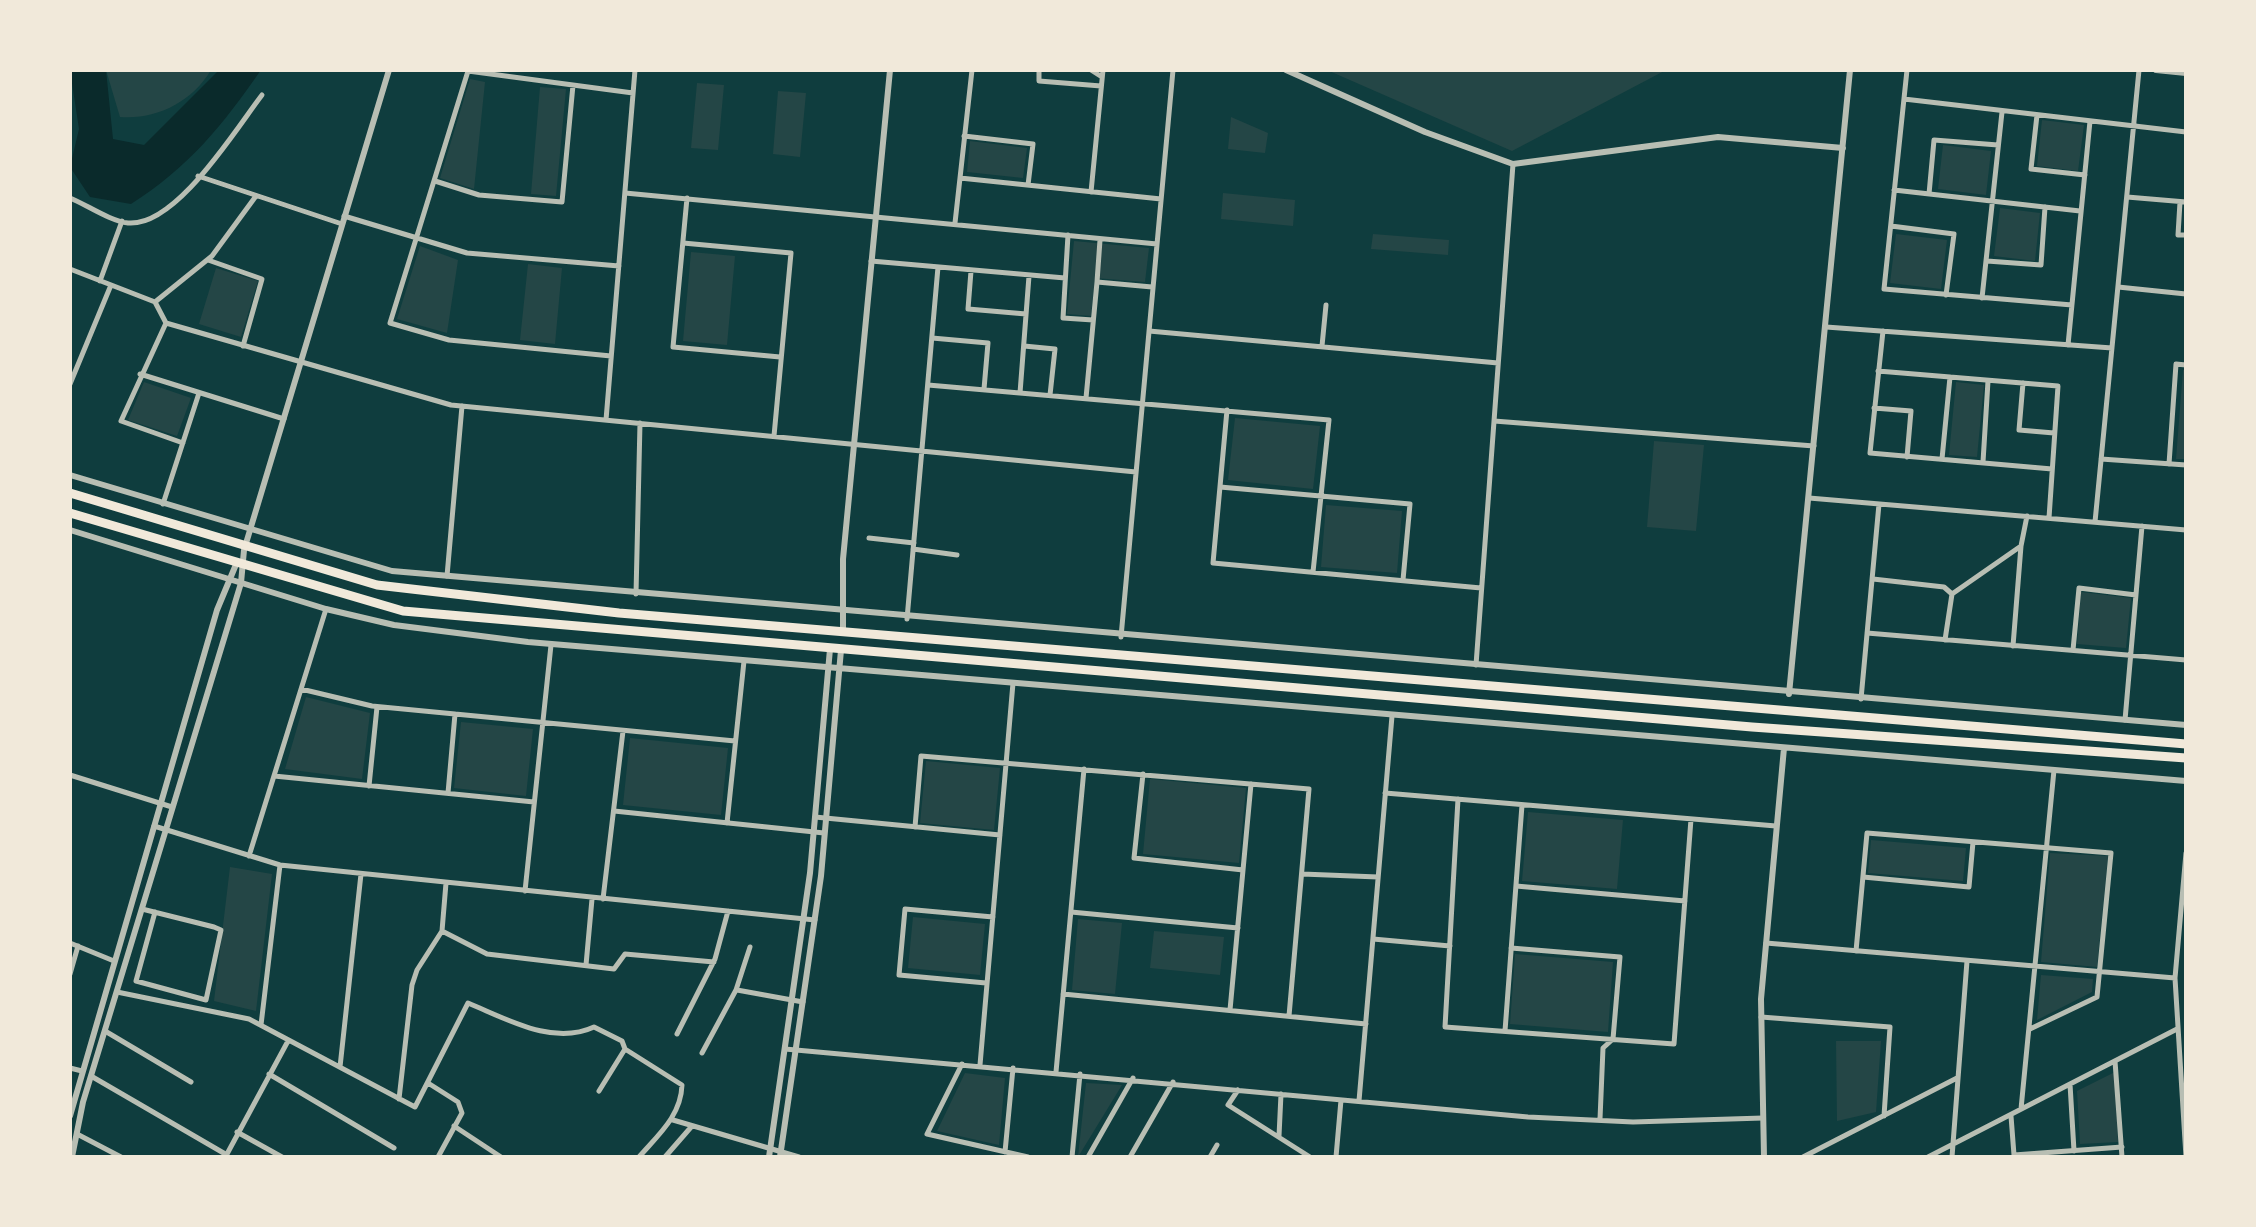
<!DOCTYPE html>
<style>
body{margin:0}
#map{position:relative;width:2256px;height:1227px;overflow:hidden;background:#0f3d3e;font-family:Raleway,sans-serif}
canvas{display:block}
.frame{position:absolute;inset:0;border:72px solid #f1e9da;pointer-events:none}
</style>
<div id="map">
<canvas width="2256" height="1227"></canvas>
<div class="frame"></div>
</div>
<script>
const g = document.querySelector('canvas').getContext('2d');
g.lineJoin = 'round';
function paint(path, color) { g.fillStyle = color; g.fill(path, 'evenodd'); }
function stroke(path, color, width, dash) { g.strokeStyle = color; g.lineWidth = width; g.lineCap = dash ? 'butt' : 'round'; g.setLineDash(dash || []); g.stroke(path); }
paint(new Path2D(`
 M106,70h105c-19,32 -55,50 -91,47z
 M1327,70h339l-154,81z
 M470,79l15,3 -11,107 -34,-11z
 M697,83l27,2 -6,65 -27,-2z
 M540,87l26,2 -10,107 -25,-2z
 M778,91l28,2 -6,64 -27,-3z
 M1231,117l37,16 -3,20 -37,-4z
 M2042,120l42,5 -6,46 -41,-5z
 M970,141l57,7 -4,30 -56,-6z
 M1943,145l48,6 -5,44 -48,-6z
 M1223,193l72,7 -2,26 -72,-7z
 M2000,208l40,5 -5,48 -41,-5z
 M1373,234l76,6 -1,15 -77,-6z
 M1896,234l51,6 -6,49 -51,-6z
 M1074,241l75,7 -4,34 -50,-4 -4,38 -24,-2z
 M420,246l38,14 -11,73 -50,-14z
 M691,252l44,4 -8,89 -44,-4z
 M528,264l34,4 -7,76 -35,-4z
 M216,268l42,13 -17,56 -42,-13z
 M2183,370h3v89h-10z
 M144,382l47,16 -14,38 -49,-16z
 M1956,382l28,3 -7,72 -28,-2z
 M1235,418l85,8 -7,63 -85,-9z
 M1654,441l50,4 -8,86 -49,-4z
 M1326,505l76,6 -5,62 -76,-6z
 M2081,592l50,6 -5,50 -49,-4z
 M306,697l64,16 -8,66 -77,-10z
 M461,722l72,7 -7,67 -72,-8z
 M630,738l98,10 -7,67 -98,-10z
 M926,761l74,7 -6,62 -74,-7z
 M1150,779l96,9 -7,75 -96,-9z
 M1528,812l95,8 -6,69 -95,-8z
 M1871,840l95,8 -3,33 -95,-8z
 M2050,853l58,3 -11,111 -56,-5z
 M230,867l42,7 -16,137 -42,-10z
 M913,917l72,7 -5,51 -72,-7z
 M1078,919l44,4 -7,71 -43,-4z
 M1154,931l70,6 -4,38 -70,-7z
 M1515,954l98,8 -5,70 -98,-8z
 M2041,975l52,4 -1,13 -55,28z
 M1836,1041h45l-5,71 -39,9z
 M2115,1072l3,70 -38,2 -3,-53z
 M965,1073l40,5 -6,67 -62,-14z
 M1086,1083l36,2 -44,72z`), '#244646');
paint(new Path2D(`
 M70,70h36l7,69 31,6 75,-75h42c-39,56 -72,97 -130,134l-41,-7 -20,-30 9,-38z`), '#0a2a2b');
stroke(new Path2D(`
 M1039,70v11l62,5
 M1091,70l11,7
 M1907,70l-23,219 188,16
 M1904,99l282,33
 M2037,115l-6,54 54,6
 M964,136l69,8 -5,41
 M198,176l144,48
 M960,178l201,21
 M435,181l44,14 83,7 11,-117
 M1894,190l186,21
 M1091,192l12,-122
 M625,193l532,51
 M1929,194l5,-54 64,5
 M2127,197l59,5
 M70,198c17,7 40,23 58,25 48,4 107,-93 134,-128
 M687,198l-14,149 107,10
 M2180,202l-2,33h8
 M344,216l123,37 152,13
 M955,223l17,-153
 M1891,226l63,8 -8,61
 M1068,235l-5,83 30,2
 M683,243l108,10 -17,183
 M208,260l54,19 -19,67
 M871,261l194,17
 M1987,261l54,4 4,-58
 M70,269l85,33 11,21 285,82 685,67
 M971,271l-3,38 58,5
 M100,281l22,-60
 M1097,282l3,-42
 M2118,287l68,7
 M1982,298l20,-186
 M155,302l57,-46 44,-60
 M166,323l-45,98 62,22
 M1826,327l286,21
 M1149,331l349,32
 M1883,331l-13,122 182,16
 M932,338l56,5 -4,46
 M2068,345l22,-224
 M1024,346l31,3 -5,46
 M1322,346l4,-41
 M611,356l-162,-16 -59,-17 78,-252 165,22
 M1878,371l180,15 -9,132
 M140,374l144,45
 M2023,383l-4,47 35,3
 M70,384l41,-99
 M928,385l401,35 -16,152
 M1020,393l9,-117
 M1086,398l11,-116 55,5
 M1874,408l37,3 -4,46
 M1227,410l-14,153 268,25
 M606,420l29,-350
 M1494,421l320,25
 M1942,459l8,-82
 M2101,459l85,6
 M1983,462l5,-81
 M2169,464l7,-100 10,1
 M1220,487l190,17 -7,76
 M1809,498l377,32
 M163,504l36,-111
 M2095,522l44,-452
 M869,538l45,5
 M2021,546l6,-30
 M913,549l44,6
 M447,576l15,-170
 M1873,579l71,8 8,7
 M636,594l4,-171
 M907,619l31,-352
 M1867,633l319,27
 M1121,637l52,-567
 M1945,640l7,-46 69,-48 -8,100
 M2073,650l6,-62 57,7
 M1476,665l37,-501
 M301,689l71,17 363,35
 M1861,699l18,-195
 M2125,720l17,-194
 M1143,774l-9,84 109,12
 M70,775l102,32
 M274,776l260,26
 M369,786l8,-79
 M448,793l7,-79
 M1385,793l391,33
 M1458,799l-13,228 229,17 17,-225
 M614,811l210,22
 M815,817l185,18
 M727,823l17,-162
 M154,826l126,39 535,55
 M915,827l6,-71 388,33 -20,227
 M249,856l77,-247
 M1302,874l76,3
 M1863,877l106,10 4,-45
 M1516,886l169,15
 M525,891l26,-246
 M603,899l20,-168
 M142,909l72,18 7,3 -15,70 -70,-19 19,-69
 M1071,912l167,16
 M442,931l45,23 127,15 11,-15 89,8
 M1373,939l77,7
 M70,943l44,18
 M1766,943l409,35
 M1511,948l109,9 -7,82 -10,9 -3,71
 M1856,951l11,-118 244,20 -14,144 -67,32
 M586,965l6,-66
 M70,974l8,-28
 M986,983l-87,-8 6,-66 88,8
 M737,990l66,12
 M117,992l132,27 166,88 53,-104c39,16 85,43 126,24l28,14 3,8 57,36c-1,31 -24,50 -43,72
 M1063,994l303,30
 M1230,1010l21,-226
 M1761,1017l129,10 -6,89
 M261,1025l19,-160
 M105,1031l86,51
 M1505,1031l17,-226
 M677,1034l38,-75 13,-48
 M785,1049l743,68 105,5 130,-4
 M702,1053l34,-63 14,-43
 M2115,1061l7,96
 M962,1064l-35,70 101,23
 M980,1065l33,-382
 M340,1067l21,-193
 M70,1068l12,3
 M1056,1072l28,-303
 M269,1074l125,74
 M91,1076l136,79
 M428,1083l30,19 4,11 -24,44
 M2070,1084l4,67
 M1238,1090l-10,15 82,52
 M599,1091l26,-42
 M399,1099l13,-114 5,-15 25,-39 4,-48
 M1359,1101l33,-385
 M2021,1109l33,-339
 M2011,1116l3,39 108,-8
 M673,1120l126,37
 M454,1126l47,31
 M237,1132l45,25
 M77,1134l44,23
 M1279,1136l2,-42
 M1005,1152l8,-84
 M227,1154l61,-113
 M665,1157l27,-31
 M1072,1157l8,-83
 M1088,1157l45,-79
 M1130,1157l43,-75
 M1210,1157l7,-12
 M1336,1157l5,-57
 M1803,1157l154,-79
 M1928,1157l249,-128
 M1952,1157l15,-196
 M2186,1157l-11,-179 11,-125`), '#b8beb3', 5);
stroke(new Path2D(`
 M1286,70l139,62 88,32 205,-27 125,11
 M2156,70l30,3
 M70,475l322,96 1794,154
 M70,530l256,79 68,16 134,17 1658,139
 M843,632v-73l47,-489
 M1789,694l61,-624
 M70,1116l147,-506 20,-48
 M72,1157l11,-55 158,-519 3,-33 145,-480
 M769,1157l41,-284 20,-224
 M780,1157l41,-281 20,-226
 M1764,1157l-3,-158 23,-251`), '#b8beb3', 6);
stroke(new Path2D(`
 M70,493l307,92 242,28 1567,131
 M70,513l333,98 1349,116 434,31`), '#f1e9da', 9);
</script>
